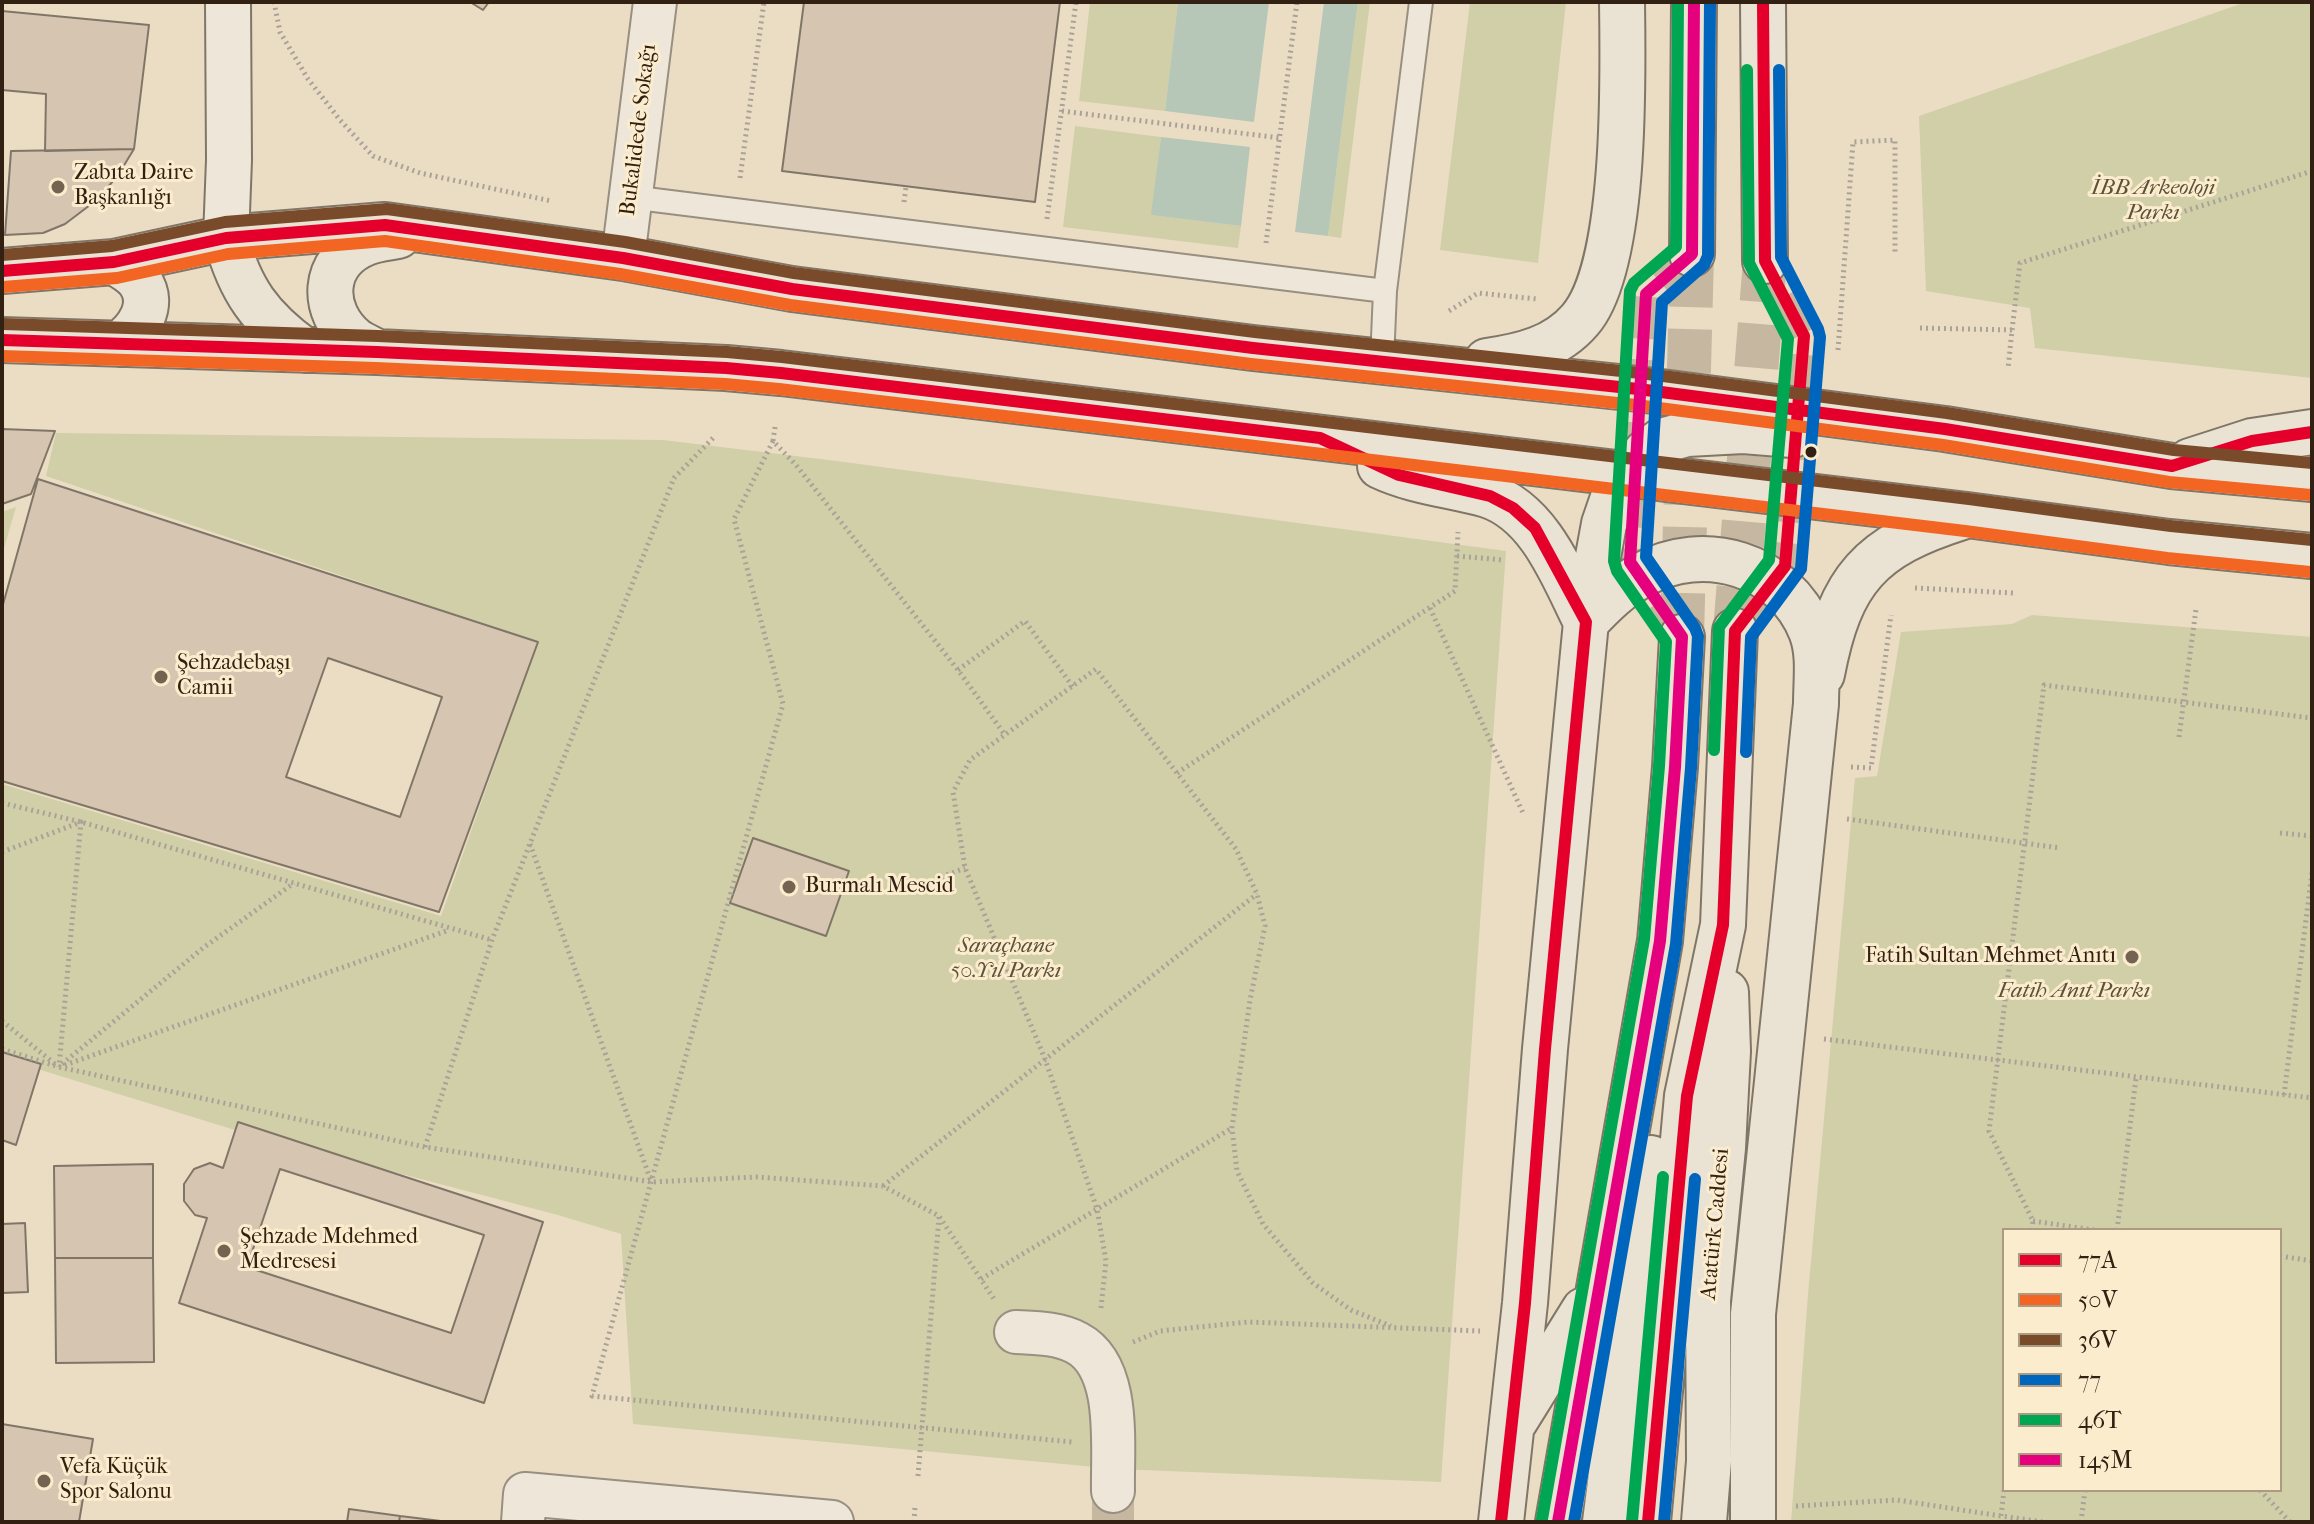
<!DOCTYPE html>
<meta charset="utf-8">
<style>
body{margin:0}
#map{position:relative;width:2314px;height:1524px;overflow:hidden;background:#ebddc4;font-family:"IM FELL French Canon",serif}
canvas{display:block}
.frame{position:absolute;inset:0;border:4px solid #322112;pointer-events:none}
.legend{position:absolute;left:2002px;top:1228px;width:280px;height:264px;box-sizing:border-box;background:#fcecce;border:2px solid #ab9b83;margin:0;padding:10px 14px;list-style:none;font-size:24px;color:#322112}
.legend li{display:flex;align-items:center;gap:16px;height:40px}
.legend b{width:40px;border:2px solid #ab9b83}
</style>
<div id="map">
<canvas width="2314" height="1524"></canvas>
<div class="frame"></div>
<ul class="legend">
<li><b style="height:10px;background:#e4002b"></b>77A</li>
<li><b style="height:10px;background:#f26522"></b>50V</li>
<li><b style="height:10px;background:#7a4b2a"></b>36V</li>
<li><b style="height:10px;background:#0065bd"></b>77</li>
<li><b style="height:10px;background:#00a651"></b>46T</li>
<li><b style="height:10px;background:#e5007d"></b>145M</li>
</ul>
</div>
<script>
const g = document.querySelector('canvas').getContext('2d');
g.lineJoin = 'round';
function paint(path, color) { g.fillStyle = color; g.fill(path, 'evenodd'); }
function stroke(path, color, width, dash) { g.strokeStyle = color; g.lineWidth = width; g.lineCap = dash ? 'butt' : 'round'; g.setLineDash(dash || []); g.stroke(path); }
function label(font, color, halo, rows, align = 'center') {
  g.font = font + ' "IM FELL French Canon",serif'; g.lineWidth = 6; g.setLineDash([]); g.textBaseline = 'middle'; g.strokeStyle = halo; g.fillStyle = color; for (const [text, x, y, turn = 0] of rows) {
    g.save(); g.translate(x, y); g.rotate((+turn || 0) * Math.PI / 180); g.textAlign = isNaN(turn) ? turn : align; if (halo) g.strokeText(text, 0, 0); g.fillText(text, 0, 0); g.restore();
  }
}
paint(new Path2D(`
 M1090,2h88l-13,109 -86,-10z
 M1358,2h12l-29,236 -13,-2z
 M1470,2h96l-28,261 -98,-13z
 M2246,2h66v376l-277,-30 -5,-40 -104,-17 -7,-175z
 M1075,126l86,11 -9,78 89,11 -3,22 -175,-21z
 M56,433l607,7 174,21 669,90 -65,931 -324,-13 -484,-45 -12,-190 -63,-19 -320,-84 -236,-73v-274l439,132 97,-274 -492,-166z
 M16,507l-14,48v-43z
 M2032,615l280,22v885h-521l17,-228 47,-516 22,-2 24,-144 111,-8zM2280,1230v260h-276v-260z`), '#d0cfa8');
paint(new Path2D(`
 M1178,2h91l-15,120 -89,-11z
 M1324,2h34l-30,234 -33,-4z
 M1161,137l89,10 -9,79 -90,-11z`), '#b6c6b7');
const building = new Path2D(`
 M470,2h19l-6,8z
 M804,2h256l-25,200 -253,-31z
 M2,11l147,14 -15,124 -89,2 1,-57 -44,-4z
 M134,149l-16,26 -20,24 -33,25 -22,9 -38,2 6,-84z
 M2,429l53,2 -24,63 -29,10z
 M38,479l500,163 -99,270 -437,-131v-173zM328,658l114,39 -42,120 -114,-40z
 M753,838l96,33 -23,65 -96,-33z
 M2,1052l39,12 -25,81 -14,-5z
 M238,1122l305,100 -59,181 -305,-100 28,-85 -12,-3 -11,-14v-17l10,-15 16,-6 13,5zM280,1169l204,66 -33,98 -204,-66z
 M153,1164v94h-98l-1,-92z
 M25,1223l3,69 -26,1v-69z
 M55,1258h98l1,104 -98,1z
 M2,1424l91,15 -14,83h-77z
 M349,1509l51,7 -1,6h-52z
 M400,1516l49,6h-50z`);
paint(building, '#d5c5b1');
stroke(building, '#807668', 2);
stroke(new Path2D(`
 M1735,631l50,-65 19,-230 -39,-75
 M1682,637l-52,-75 16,-268 46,-40
 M1113,1522v-31`), '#c6b7a0', 42, [42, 21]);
stroke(new Path2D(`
 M1735,631l30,-370
 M1682,637l10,-383`), '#c6b7a0', 44, [44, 22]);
const service = new Path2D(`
 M630,197l755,94
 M1382,361l3,-70 36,-289`);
const minor = new Path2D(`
 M623,258l32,-256
 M1016,1332c20,1 42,1 61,11 45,24 35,104 36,148
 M523,1522l2,-28 307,28`);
const secondary = new Path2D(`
 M226,238l3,-78 -1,-158`);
const primary = new Path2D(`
 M1763,2l2,259
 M226,238c14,52 34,80 78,112
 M1692,254l2,-252
 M114,262c9,5 20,11 26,20 16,23 -2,49 -21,62
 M2,271l112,-9 112,-24 159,-13 238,33 169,31 461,59 385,41 307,40 227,37 140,13
 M2,340l375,12 349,16 55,5 1186,142 202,27 143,14
 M377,352c-7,-4 -15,-7 -22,-12 -35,-29 -34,-79 11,-97 10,-4 22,-5 32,-7
 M1487,361c35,-5 69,-13 93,-41 47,-54 43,-245 42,-318
 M2190,461l62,-20 60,-9
 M1380,466c34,16 71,19 107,29 53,17 76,81 99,127
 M1586,622c17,-18 34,-35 56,-47 62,-35 142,-11 169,56 9,23 5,49 5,73l-63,610v208
 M1822,674c18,-95 48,-128 140,-157
 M1515,1421l69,-111
 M1501,1522l24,-219 20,-254 41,-427 18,-98 11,-32 31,-40 15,-11 26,-7 56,-3 50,4
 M1558,1522l102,-581 15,-174 7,-130
 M1605,1522l46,-364
 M1648,1522l39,-426 36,-171 12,-294
 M1704,1522l5,-61 -1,-161 15,-152 5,-97 -2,-59`);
stroke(service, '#998f80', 26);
stroke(minor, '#998f80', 46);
stroke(secondary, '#807668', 48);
stroke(primary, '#807668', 48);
stroke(new Path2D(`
 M274,2l6,30 28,47 32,41 33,36 47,17 131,28
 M1062,111l218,27
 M740,178l24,-176
 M904,202l2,-15
 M1047,219l29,-217
 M1266,243l31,-241
 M1449,311l29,-18 59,6
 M1920,328l92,2 -4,39
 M2012,330l8,-67 292,-92
 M1838,350l15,-208 42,-2v115
 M775,427l-2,14 23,24 162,205 47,65
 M773,441l-39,78 49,185 -191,692 480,46
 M1457,556l46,4
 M1915,588l98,5
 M1430,608l93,205
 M958,670l67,-49 48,66
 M2179,737l17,-128
 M1851,767l20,1 20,-153
 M1177,773l278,-182 3,-59
 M2,803l79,19 411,118
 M1847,819l213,29
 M2280,833l32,3
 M530,844l121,337
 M2,852l79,-30 -22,245
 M902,892l63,-24
 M2,1021l53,43
 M1824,1039l488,59
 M2,1049l57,18 366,80 227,35 104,-5 127,9 56,30 55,83
 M62,1064l141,-116 91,-65
 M59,1067l390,-137
 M2284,1095l28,-223
 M425,1147l67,-207 182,-462 39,-40
 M883,1186l374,-292
 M2033,1221l61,9
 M2032,1230l1,-9 -44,-90 55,-446 268,33
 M2117,1230l19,-152
 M2280,1256l32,5
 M981,1279l251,-151
 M1101,1308l5,-47 -9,-52 -52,-150 -80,-191 -12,-76 17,-32 126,-91 140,180 21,45 8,32 -15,74 -18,128 5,43 26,53 50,59 38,27 40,16
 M1133,1342l27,-11 88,-9 232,9
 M918,1476l21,-259
 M2004,1490l-3,26 42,6
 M2260,1490l30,32
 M1796,1506l101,-6 104,16
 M914,1522l1,-15
 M2081,1522l4,-32`), '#aaa298', 5, [2, 4]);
stroke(service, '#ede6d9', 22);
stroke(minor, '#ede6d9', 42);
stroke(secondary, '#ede6d9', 44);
stroke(primary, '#eae2d3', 44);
stroke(new Path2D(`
 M2,271l112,-9 112,-24 159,-13 238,33 169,31 461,59 385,41 307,40 227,37 80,-25 60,-9
 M2,340l375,12 349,16 55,5 539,65 79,37 91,21 23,12 22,20 51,94 -41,427 -20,254 -24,219
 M1648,1522l39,-426 36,-171 12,-294 50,-65 19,-230 -39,-75 -2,-259`), '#e4002b', 12);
stroke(new Path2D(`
 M3,287l114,-9 111,-24 157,-13 235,33 170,31 461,59 385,41 307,40 226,37 142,13
 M2,356l374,12 349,16 54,5 1186,142 202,27 143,14`), '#f26522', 12);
stroke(new Path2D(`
 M2,255l110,-9 113,-24 162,-13 238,33 169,31 461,59 385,41 307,40 227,37 138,13
 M3,324l375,12 349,16 55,5 1187,142 202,27 141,14`), '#7a4b2a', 12);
stroke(new Path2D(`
 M1746,752l5,-115 50,-68 19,-232 -2,-8 -37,-72 -2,-187
 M1574,1522l102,-578 15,-176 7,-132 -3,-8 -49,-71 16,-255 42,-37 4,-9 2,-254
 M1664,1522l31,-343`), '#0065bd', 12);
stroke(new Path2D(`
 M1714,750l5,-123 50,-67 19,-221 -39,-76 -2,-193
 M1542,1519l102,-580 15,-173 7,-124 -49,-71 -3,-10 16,-270 4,-8 42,-36 2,-245
 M1632,1521l31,-344`), '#00a651', 12);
stroke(new Path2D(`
 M1558,1522l102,-581 15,-174 7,-130 -52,-75 16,-268 46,-40 2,-252`), '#e5007d', 12);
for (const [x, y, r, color] of [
 [58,187,8,"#736350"],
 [1811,452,7,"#322112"],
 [161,677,8,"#736350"],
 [789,887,8,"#736350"],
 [2132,957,8,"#736350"],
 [224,1251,8,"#736350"],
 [44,1481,8,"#736350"]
]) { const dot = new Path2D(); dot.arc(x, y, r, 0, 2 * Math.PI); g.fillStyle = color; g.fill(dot); stroke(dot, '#fcecce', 3); }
label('22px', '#322112', '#fcecce', [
 ["Bukalidede Sokağı",639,130,-83],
 ["Atatürk Caddesi",1716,1224,-85]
]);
label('22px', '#322112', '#fcecce', [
 ["Zabıta Daire",74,174],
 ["Başkanlığı",74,199],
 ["Şehzadebaşı",177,664],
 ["Camii",177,689],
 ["Burmalı Mescid",805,887],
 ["Fatih Sultan Mehmet Anıtı",2116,957,"right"],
 ["Şehzade Mdehmed",240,1238],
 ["Medresesi",240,1263],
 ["Vefa Küçük",60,1468],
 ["Spor Salonu",60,1493]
], 'left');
label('italic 22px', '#5b5238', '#fcecce', [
 ["İBB Arkeoloji",2153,189],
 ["Parkı",2153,214],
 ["Saraçhane",1006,947],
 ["50.Yıl Parkı",1006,972],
 ["Fatih Anıt Parkı",2074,992]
]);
</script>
